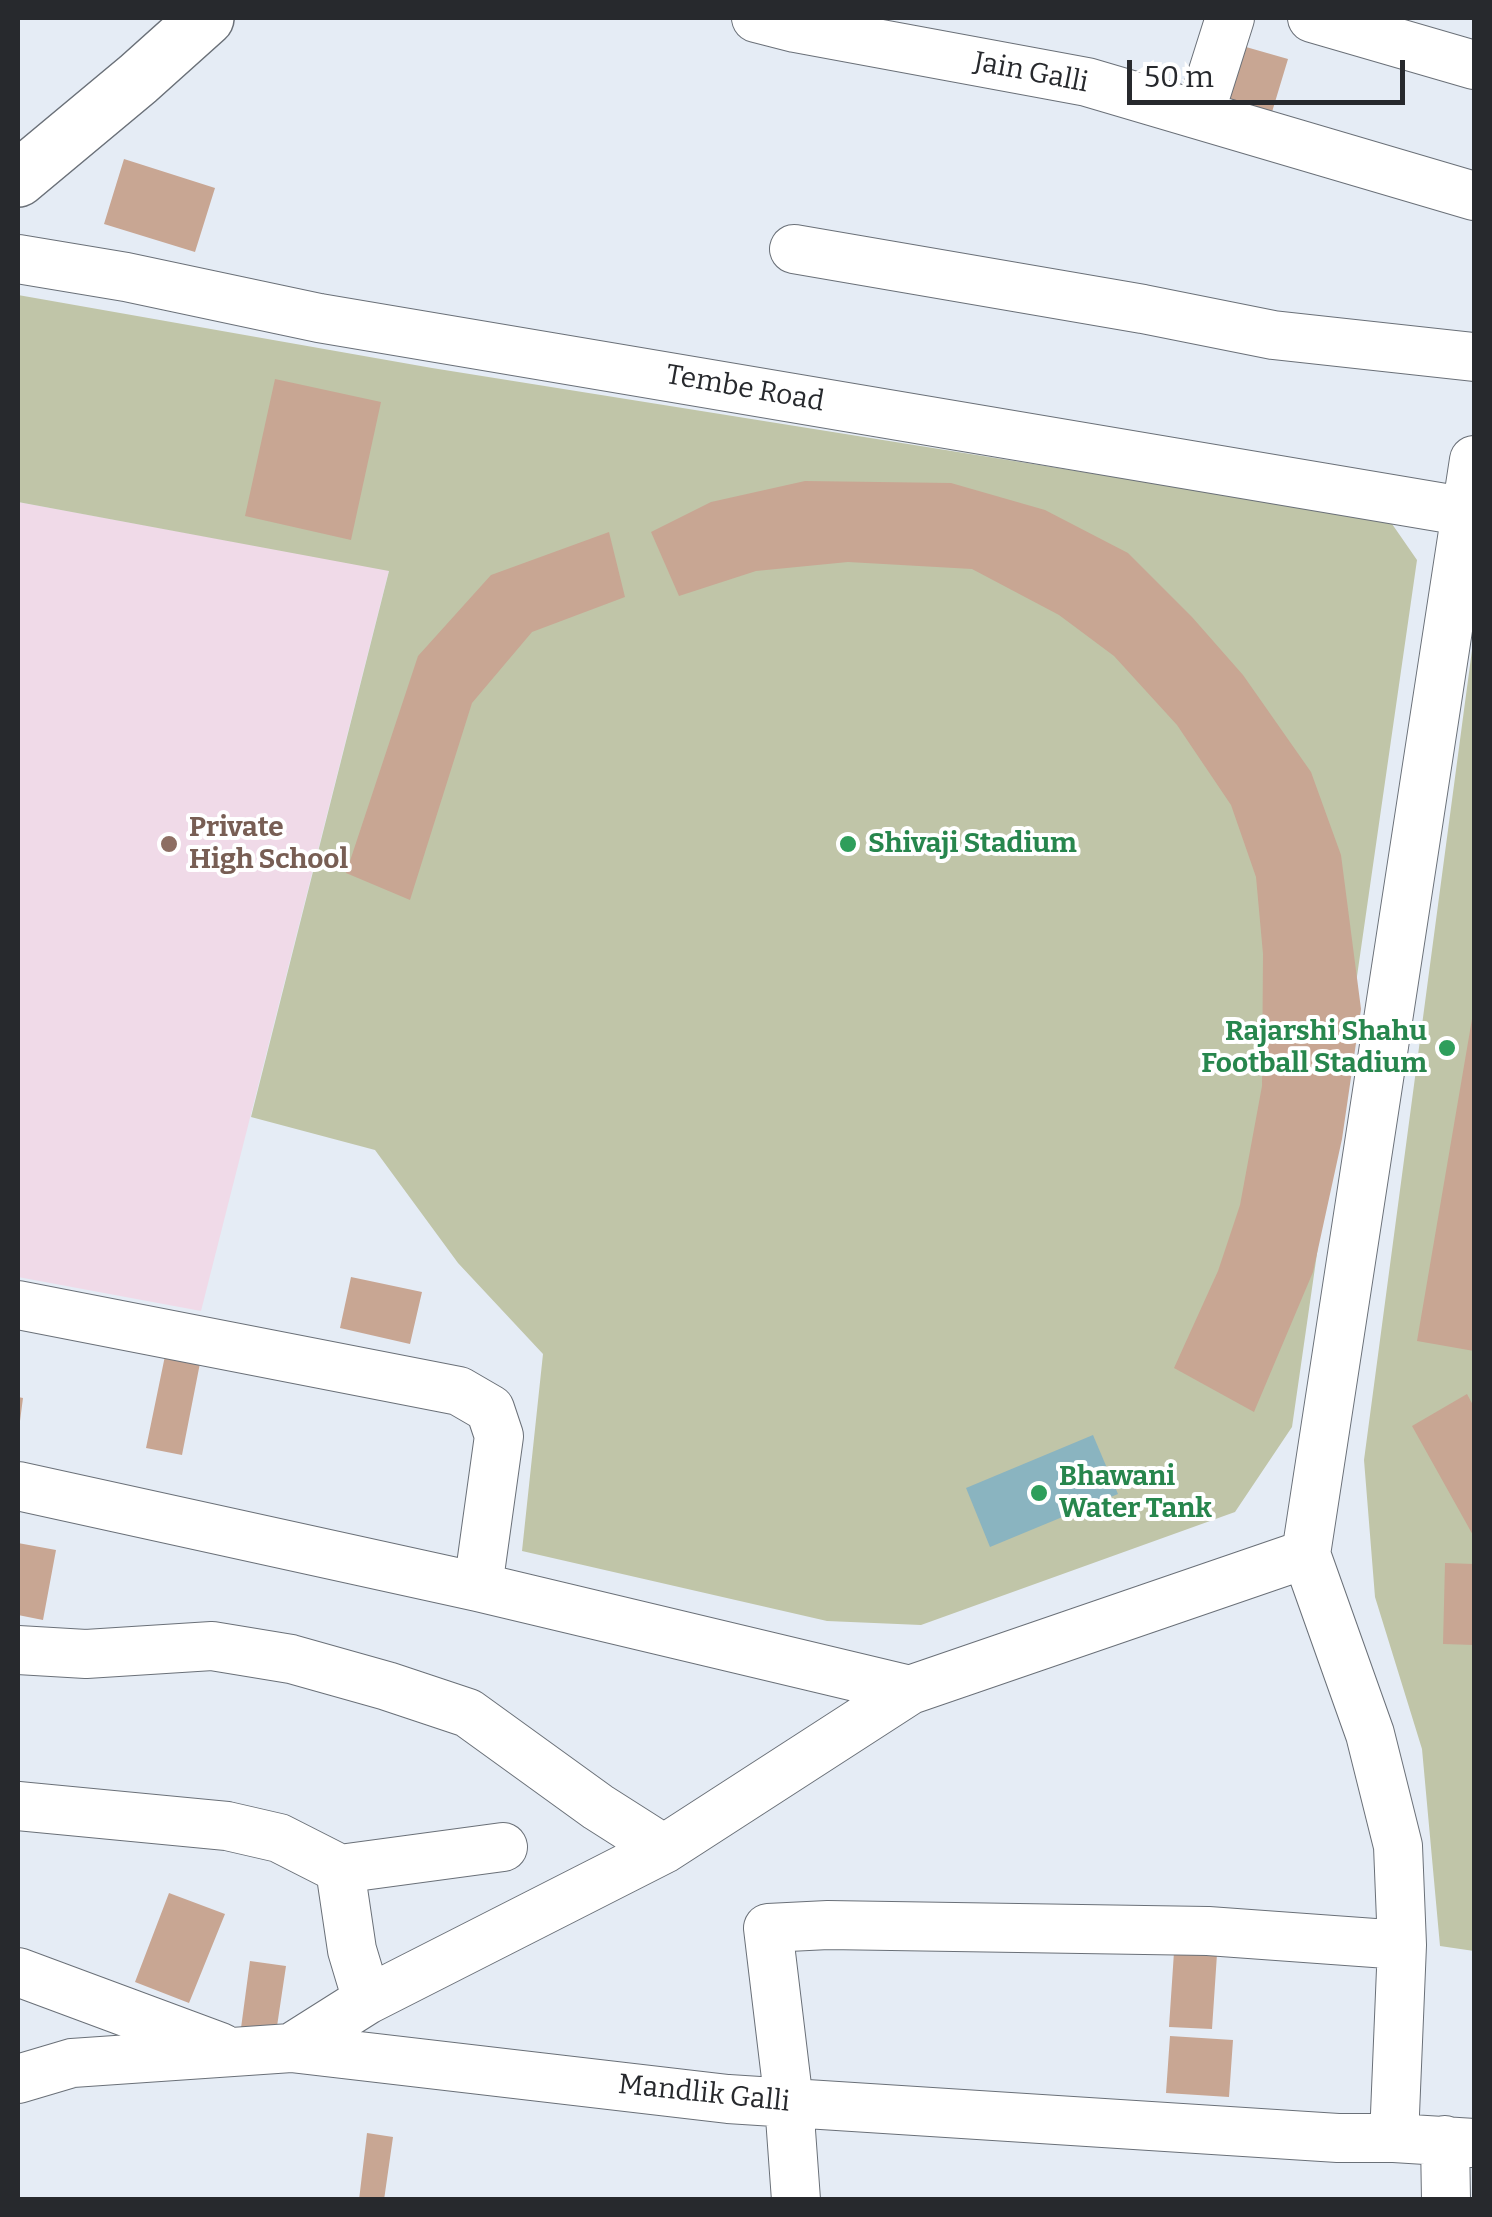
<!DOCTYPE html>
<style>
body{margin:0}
#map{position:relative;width:1492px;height:2217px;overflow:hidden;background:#e5ecf5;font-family:Bitter,serif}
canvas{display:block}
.frame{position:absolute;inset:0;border:20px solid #27292d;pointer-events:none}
.scale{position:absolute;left:1127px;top:60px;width:278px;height:45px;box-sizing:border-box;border:5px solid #27292d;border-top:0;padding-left:12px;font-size:30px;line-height:35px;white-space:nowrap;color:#27292d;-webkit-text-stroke:8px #fff;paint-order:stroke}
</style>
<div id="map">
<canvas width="1492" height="2217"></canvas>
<div class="frame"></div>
<div class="scale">50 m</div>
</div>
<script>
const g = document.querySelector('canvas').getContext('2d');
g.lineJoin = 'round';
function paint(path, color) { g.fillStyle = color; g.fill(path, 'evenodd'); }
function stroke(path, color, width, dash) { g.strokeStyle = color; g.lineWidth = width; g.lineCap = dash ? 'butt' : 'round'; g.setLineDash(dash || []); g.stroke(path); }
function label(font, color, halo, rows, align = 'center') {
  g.font = font + ' Bitter,serif'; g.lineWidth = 8; g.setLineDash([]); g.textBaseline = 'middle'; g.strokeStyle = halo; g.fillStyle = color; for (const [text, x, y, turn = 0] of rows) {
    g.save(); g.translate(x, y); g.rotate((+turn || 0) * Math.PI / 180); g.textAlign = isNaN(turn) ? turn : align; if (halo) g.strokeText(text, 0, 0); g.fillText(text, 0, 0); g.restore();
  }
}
paint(new Path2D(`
 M18,502l371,68 -188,741 -183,-34z`), '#f0dae8');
paint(new Path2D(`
 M18,295l414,73 958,153 27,39 -125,867 -57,85 -314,113 -94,-4 -305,-70 21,-197 -85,-91 -83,-113 -124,-33 138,-546 -371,-69z
 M1474,635v1316l-34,-5 -18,-197 -47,-152 -11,-137z`), '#c0c5a8');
paint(new Path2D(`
 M1093,1435l25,59 -128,53 -24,-59z`), '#8ab4c0');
paint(new Path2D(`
 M1239,45l49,14 -16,53 -49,-15z
 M124,159l91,29 -20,64 -91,-28z
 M275,379l106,23 -30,138 -106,-24z
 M805,481l146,2 94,27 83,43 64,64 51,58 68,97 30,83 20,154 -19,130 -29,133 -59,140 -80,-44 44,-97 22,-66 22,-119 1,-132 -7,-77 -25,-72 -54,-80 -63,-69 -55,-41 -87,-46 -124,-7 -92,9 -77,25 -28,-64 60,-30z
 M609,532l16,65 -93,35 -60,71 -62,197 -64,-27 72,-217 73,-81z
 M1472,1019h2v332l-57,-10z
 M351,1277l71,15 -12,52 -70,-16z
 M166,1351l35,7 -19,97 -36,-7z
 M1467,1394l7,13v130l-62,-111z
 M18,1397l5,1 -3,23h-2z
 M18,1543l38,7 -13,70 -25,-5z
 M1445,1563l29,1v81l-31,-1z
 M169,1893l56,21 -36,89 -54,-21z
 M1174,1952l43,2 -5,75 -43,-2z
 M250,1961l36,5 -10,67 -35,-5z
 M1170,2036l63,4 -4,57 -63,-4z
 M367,2133l26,4 -9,63h-25z`), '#c8a693');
const minor = new Path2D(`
 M756,18l39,10 292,54 387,114
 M1312,18l162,47
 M1200,113l30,-95
 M794,249l349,60 130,26 201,22
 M18,259l108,18 193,41 1155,195
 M18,1305l441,86 31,18 9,27 -21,151
 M18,1486l460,101 432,103
 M1306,1554l168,-1094
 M18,1650l68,4 126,-8 79,13 96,27 81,27 130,94 66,42
 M18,1806l209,20 52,12 61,31 163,-22
 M340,1869l12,81 15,50
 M18,1972l202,75
 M291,2048l76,-48 297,-151 246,-159 396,-136 64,180 28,112 4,99 -8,193
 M18,2079l54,-16 219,-15 437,51 610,39h56l80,5
 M1445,2140l1,60
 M796,2200l-7,-97 -21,-175 60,-3 380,6 194,14`);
const major = new Path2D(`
 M18,179l120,-100 68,-61`);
stroke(minor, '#6a7078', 50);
stroke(major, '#6a7078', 58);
stroke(minor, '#fff', 48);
stroke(major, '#fff', 55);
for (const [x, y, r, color] of [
 [169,844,10,"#8d6e63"],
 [848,844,10,"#2e9e5b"],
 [1447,1048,10,"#2e9e5b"],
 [1039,1493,10,"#2e9e5b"]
]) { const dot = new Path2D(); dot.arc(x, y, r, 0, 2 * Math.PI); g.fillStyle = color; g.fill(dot); stroke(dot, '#fff', 4); }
label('28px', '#27292d', '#fff', [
 ["Jain Galli",1031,73,11],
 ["Tembe Road",745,389,10],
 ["Mandlik Galli",704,2094,6]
]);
label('bold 28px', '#785e54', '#fff', [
 ["Private",189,828],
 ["High School",189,860]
], 'left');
label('bold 28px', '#27864d', '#fff', [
 ["Shivaji Stadium",868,844],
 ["Rajarshi Shahu",1427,1032,"right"],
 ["Football Stadium",1427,1064,"right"],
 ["Bhawani",1059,1477],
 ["Water Tank",1059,1509]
], 'left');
</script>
